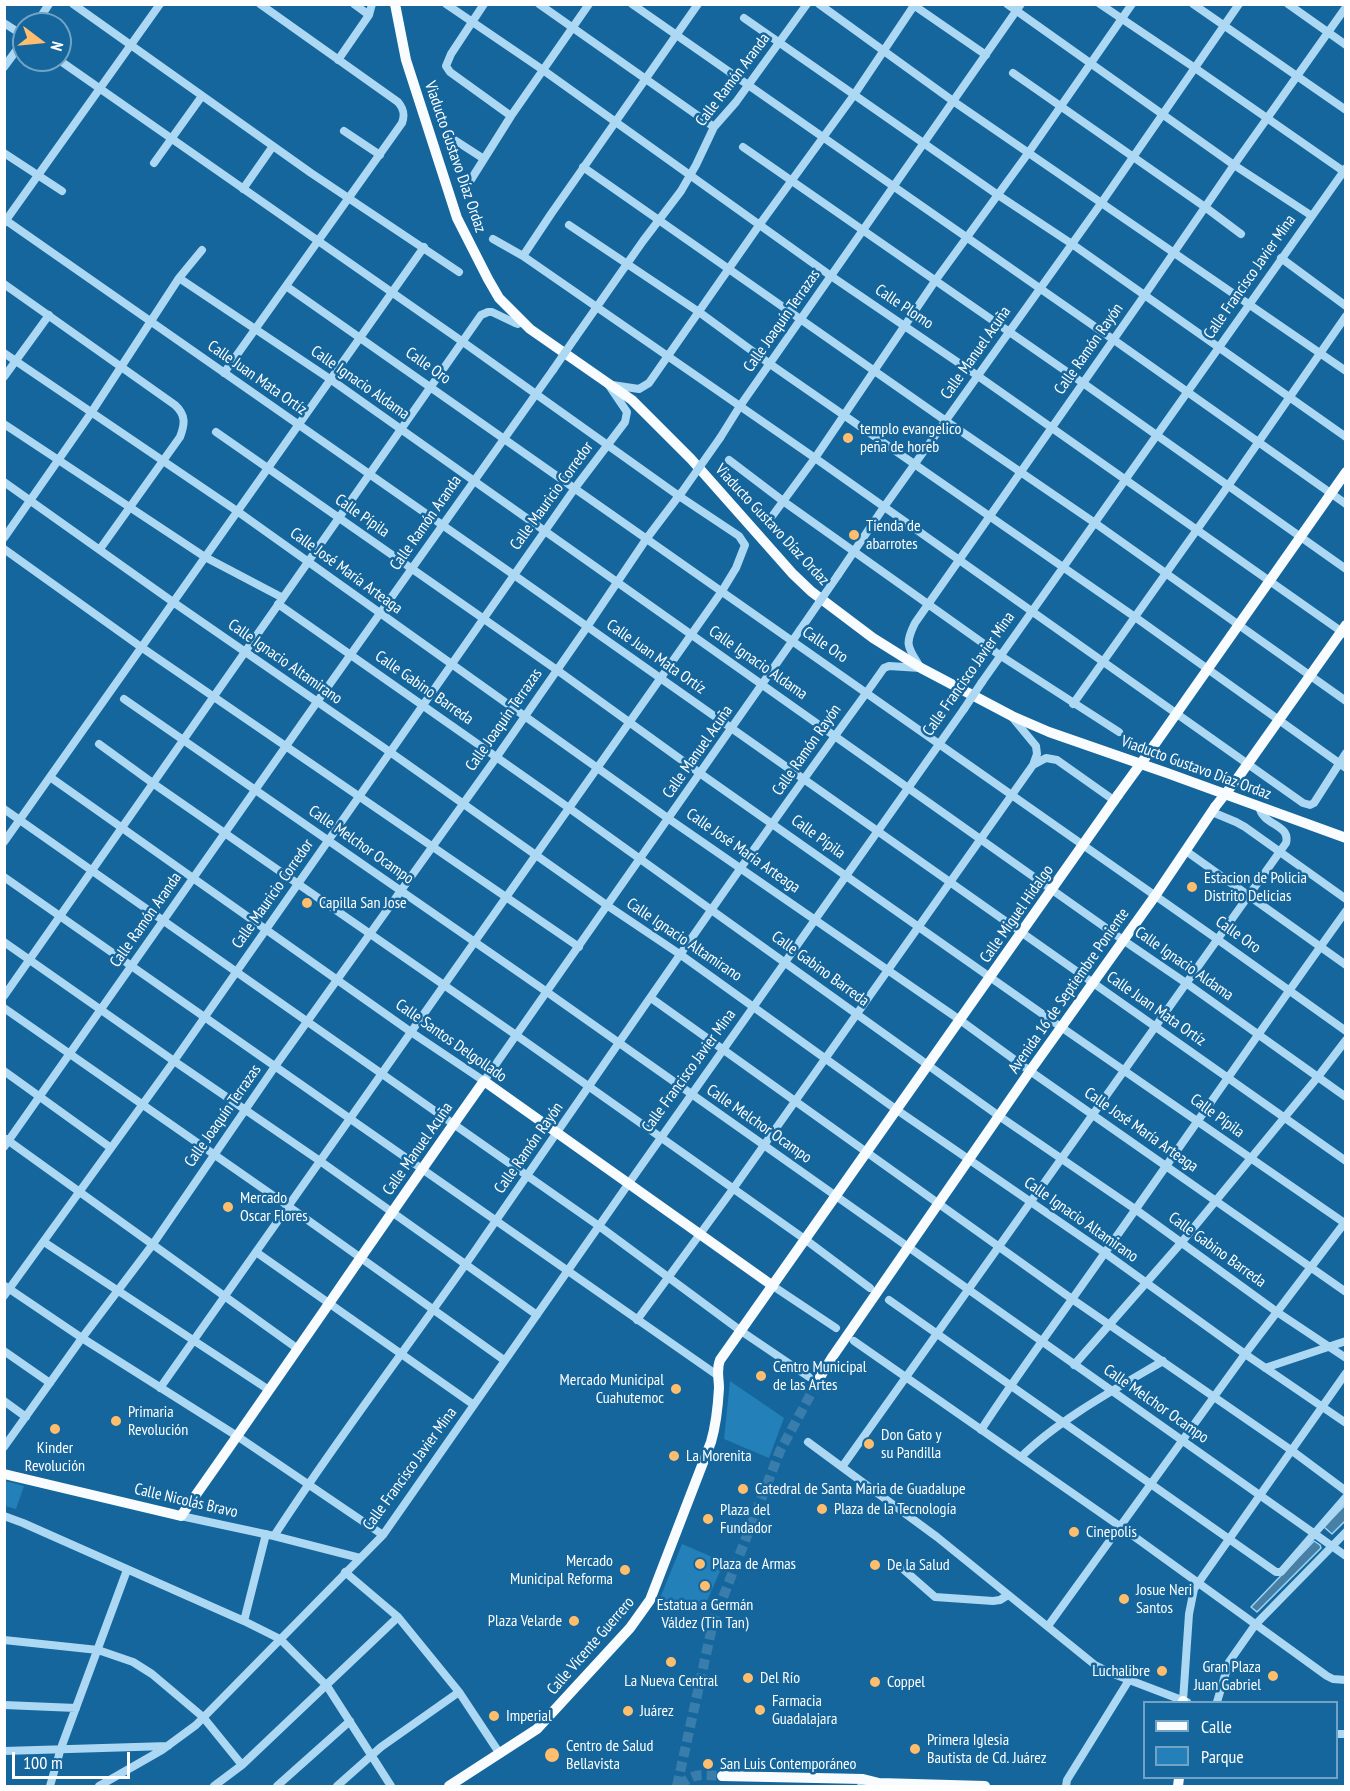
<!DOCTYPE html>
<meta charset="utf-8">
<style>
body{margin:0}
#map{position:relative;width:1350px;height:1791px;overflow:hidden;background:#15669c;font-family:"PT Sans Narrow",sans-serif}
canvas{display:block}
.frame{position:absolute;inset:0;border:6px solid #fff;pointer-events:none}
.legend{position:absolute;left:1143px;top:1701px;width:195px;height:78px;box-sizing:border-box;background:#15669c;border:2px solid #73a3c4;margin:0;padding:8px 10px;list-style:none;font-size:18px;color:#fff}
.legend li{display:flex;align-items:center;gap:12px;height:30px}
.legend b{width:30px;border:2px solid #73a3c4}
.north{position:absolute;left:12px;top:12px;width:60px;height:60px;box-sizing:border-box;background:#15669c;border:2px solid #73a3c4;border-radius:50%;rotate:106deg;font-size:16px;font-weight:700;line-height:24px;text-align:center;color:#fff}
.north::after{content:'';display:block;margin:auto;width:21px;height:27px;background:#ffbd6e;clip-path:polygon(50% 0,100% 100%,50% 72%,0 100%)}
.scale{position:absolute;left:12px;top:1752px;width:118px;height:27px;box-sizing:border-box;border:3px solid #fff;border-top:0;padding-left:8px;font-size:18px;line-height:21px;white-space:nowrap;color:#fff;-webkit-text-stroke:4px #15669c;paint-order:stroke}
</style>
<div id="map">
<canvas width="1350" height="1791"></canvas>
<div class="frame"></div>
<ul class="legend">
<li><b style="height:8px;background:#f8fcff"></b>Calle</li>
<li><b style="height:16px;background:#2480b9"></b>Parque</li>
</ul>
<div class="north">N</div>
<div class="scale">100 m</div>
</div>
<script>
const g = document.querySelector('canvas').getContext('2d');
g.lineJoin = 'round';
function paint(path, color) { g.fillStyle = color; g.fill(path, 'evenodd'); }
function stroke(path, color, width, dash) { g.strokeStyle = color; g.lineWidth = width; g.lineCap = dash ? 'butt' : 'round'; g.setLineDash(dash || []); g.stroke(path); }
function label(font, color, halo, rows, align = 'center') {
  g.font = font + ' "PT Sans Narrow",sans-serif'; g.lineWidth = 5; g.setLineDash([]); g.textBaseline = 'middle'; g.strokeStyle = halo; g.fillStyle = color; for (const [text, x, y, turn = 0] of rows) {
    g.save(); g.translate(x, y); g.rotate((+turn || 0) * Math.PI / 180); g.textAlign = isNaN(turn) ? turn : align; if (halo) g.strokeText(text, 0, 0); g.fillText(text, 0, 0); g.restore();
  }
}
paint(new Path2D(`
 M730,1381l54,37 -15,40 -45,-19z
 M5,1481l19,5 -8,23 -11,-3z
 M682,1544l42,18 -21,48 -45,-7z`), '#2480b9');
const water = new Path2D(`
 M1345,1505v16l-13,13 -8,-7z
 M1314,1541l6,4 1,3 -64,64 -6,-5z`);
paint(water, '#477fa5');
stroke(water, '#9ed5f6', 1.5);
stroke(new Path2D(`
 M677,1786l36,-163 67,-172 40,-74
 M680,1786c13,-14 23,-11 42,-10`), '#387dab', 10, [10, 5]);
stroke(new Path2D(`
 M73,4l238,169 148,99
 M354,4l15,11
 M446,4l97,66 288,206 147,100 367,258
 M484,4l-33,50 -5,12 4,6 61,44
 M539,4l175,123
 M632,4l482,336 232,164
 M819,4l134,97 393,270
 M912,4l74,51
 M1007,4l227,161 78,51
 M1100,4l95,64 151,105
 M1193,4l153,106
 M1288,4l58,41
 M744,18l254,177 74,49 274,193
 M4,23l20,13
 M36,24l13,-20
 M59,60l404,282 216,154 60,40 6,9 -9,23 -14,23 -562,797
 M338,60l31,-45 3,-11
 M4,67l20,-27
 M1013,73l192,134 36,27
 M344,131l36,24
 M453,139l31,20
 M743,147l340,236 263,186
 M4,153l58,38
 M154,163l48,-67
 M583,167l363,254 149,102 251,178
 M467,186l44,-70 78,-112
 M243,189l30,-43
 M4,219l510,356 832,586
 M4,223l156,-219
 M569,225l130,87 71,52 365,253 211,151
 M493,239l30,17 292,202 488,345 7,2 4,-2 32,-50
 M523,256l28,-42 147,-210
 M1281,258l65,48
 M179,278l151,101 793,561 63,43 160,114
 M4,284l171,121c11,10 10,19 5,32l-80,112
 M286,286l931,653 129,92
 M575,338l68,-97 38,-50 15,-26 18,-38 22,-25 71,-98
 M4,353l233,158 432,308 291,201 70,51 316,221
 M224,373l178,-250c3,-8 2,-14 -4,-21l-138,-98
 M4,377l45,-62
 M612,385l27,4 10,-6 111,-159 94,-129 61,-91
 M4,424l201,133 78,41
 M216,432l341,238 144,104 360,253 285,197
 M720,438l20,-32 281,-402
 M729,460l54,41 218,155 118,76
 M4,482l169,120 217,150 218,154 73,49 216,155 208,143 140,101 101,69
 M773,515l42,-57 120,-177 94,-129 103,-148
 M4,538l87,-125 88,-135 23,-28
 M4,549l137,98 438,300
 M838,575l46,-68 218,-305 137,-198
 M278,604l291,204 430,308 136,93 142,103 69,46
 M920,667c-12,-20 -16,-22 -5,-44l229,-327 90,-131 112,-158
 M982,682l364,-514
 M124,699l423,293 799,564
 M1073,704l155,-218 118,-170
 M1012,717l24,29 1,8 -4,11
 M99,744l55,40 362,251 290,205 64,48
 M50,777l361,255 73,49 316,-451
 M4,809l595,417 142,105 68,46
 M1212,812l24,10 9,5 101,72
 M4,842l420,-595
 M1186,851l160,114
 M4,877l713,498
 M4,942l170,119 146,100 217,154
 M4,996l477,-681 7,-3h4l23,11 3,1 4,-2
 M651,998l421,301 219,151 55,41
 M4,1008l284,198 216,154
 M4,1071l107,77
 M6,1139l292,210
 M4,1147l313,-445 236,-332
 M44,1242l225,148
 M256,1252l218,153
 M5,1286l77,52 155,98 146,99
 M773,1286l63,42
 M4,1296l170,-235 401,-573 50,-66 2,-10 -19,-28
 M889,1300l387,272h5l65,-75
 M637,1320l96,-131 300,-424 13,-7 11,2 58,41
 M854,1341l267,186 206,149 6,3 13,1
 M4,1351l46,32
 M1074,1365l107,-122 136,-165 29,-38
 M1265,1368l81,-27
 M4,1401l22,16
 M981,1430c39,-60 82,-117 123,-176 81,-114 160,-229 242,-343
 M808,1442l129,95 158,128 16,8 76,29
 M4,1447l78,-109 71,-94 123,-179 220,-307 91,-131 60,-89 34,-45
 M1021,1457c37,-37 96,-69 142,-96
 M842,1467l444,-624c5,-19 -24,-17 -27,-37
 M4,1516l19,7 221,98 36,18 47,47 64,100
 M181,1516l93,20 86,22
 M274,1536c64,-99 136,-192 203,-288 129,-186 256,-373 390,-556l17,-24 5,-2 31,2
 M903,1569l32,28 58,4 7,-1 8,-5
 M345,1572l53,45 61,75 41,62
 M244,1621l22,-87
 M1048,1626l197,-272 101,-133
 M4,1640l94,10 35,12 19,12 51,43 39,48
 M1183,1701l6,-87 5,-25 152,-216
 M1217,1702l12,-40 26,-37 91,-93
 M4,1705l72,3
 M1336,1734h10
 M4,1751l164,-5
 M50,1786l11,-38 66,-178
 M99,1786l63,-36 34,-25 187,-190 246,-352 335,-474
 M214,1786l28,-21 156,-148
 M277,1786l73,-65
 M337,1786l44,-39 78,-55
 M861,1786l13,-4
 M1066,1786l1,-6 62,-100`), '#acd8f3', 8);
stroke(new Path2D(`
 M395,4l11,56 51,158 31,61 11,19 31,31 102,71 59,59 101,114 20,19 61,46 48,30 91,48 37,16 118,41 179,65
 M1155,744l191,-272
 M1237,779l109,-154
 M820,1377l13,-21 197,-285 125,-175 60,-89
 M4,1474l177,42c102,-144 201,-291 303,-435l289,205
 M1183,1701v1
 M722,1776l141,3 16,4 106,3
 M449,1786l88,-57 93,-101 20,-28 61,-158c5,-17 7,-36 8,-54 0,-10 -3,-18 1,-28l398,-565
 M1178,1786l1,-8`), '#f8fcff', 10);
stroke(new Path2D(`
 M553,370l22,-32
 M682,492l38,-54
 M800,630l38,-55
 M964,709l18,-27`), '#acd8f3', 8);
stroke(new Path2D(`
 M1118,795l37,-51
 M1215,807l22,-28`), '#f8fcff', 10);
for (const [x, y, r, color] of [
 [848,438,6,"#ffbd6e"],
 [854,535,6,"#ffbd6e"],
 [1192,887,6,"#ffbd6e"],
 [307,903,6,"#ffbd6e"],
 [228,1207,6,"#ffbd6e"],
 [761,1376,6,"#ffbd6e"],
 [676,1389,6,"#ffbd6e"],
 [116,1421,6,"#ffbd6e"],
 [55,1429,6,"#ffbd6e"],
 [869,1444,6,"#ffbd6e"],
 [674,1456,6,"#ffbd6e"],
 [743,1489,6,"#ffbd6e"],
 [822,1509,6,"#ffbd6e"],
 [708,1519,6,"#ffbd6e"],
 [1074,1532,6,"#ffbd6e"],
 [700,1564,6,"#ffbd6e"],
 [875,1565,6,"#ffbd6e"],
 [625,1570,6,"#ffbd6e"],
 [705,1586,6,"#ffbd6e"],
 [1124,1599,6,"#ffbd6e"],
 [574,1621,6,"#ffbd6e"],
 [671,1662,6,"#ffbd6e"],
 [1162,1671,6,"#ffbd6e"],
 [1273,1676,6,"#ffbd6e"],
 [748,1678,6,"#ffbd6e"],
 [875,1682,6,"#ffbd6e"],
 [760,1710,6,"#ffbd6e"],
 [628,1711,6,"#ffbd6e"],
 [494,1716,6,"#ffbd6e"],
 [915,1749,6,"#ffbd6e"],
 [552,1755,8,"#ffbd6e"],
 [708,1764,6,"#ffbd6e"]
]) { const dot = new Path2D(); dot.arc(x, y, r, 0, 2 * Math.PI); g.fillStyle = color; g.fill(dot); stroke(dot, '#15669c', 2); }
label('16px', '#fff', '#15669c', [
 ["Calle Ramón Aranda",733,80,-53],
 ["Viaducto Gustavo Díaz Ordaz",455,157,71],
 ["Calle Francisco Javier Mina",1250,277,-55],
 ["Calle Plomo",904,307,34],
 ["Calle Joaquín Terrazas",782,321,-55],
 ["Calle Ramón Rayón",1089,349,-55],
 ["Calle Manuel Acuña",976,353,-55],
 ["Calle Oro",428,366,35],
 ["Calle Juan Mata Ortíz",257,378,35],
 ["Calle Ignacio Aldama",360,383,35],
 ["Calle Mauricio Corredor",552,496,-54],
 ["Calle Pípila",362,516,35],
 ["Calle Ramón Aranda",426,523,-55],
 ["Viaducto Gustavo Díaz Ordaz",772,525,47],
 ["Calle José María Arteaga",346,571,36],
 ["Calle Oro",825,645,34],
 ["Calle Juan Mata Ortíz",656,657,35],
 ["Calle Ignacio Altamirano",285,662,35],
 ["Calle Ignacio Aldama",758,663,35],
 ["Calle Francisco Javier Mina",969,674,-55],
 ["Calle Gabino Barreda",424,688,35],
 ["Calle Joaquín Terrazas",504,720,-55],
 ["Calle Ramón Rayón",807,750,-55],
 ["Calle Manuel Acuña",698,752,-55],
 ["Viaducto Gustavo Díaz Ordaz",1196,768,20],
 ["Calle Pípila",818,837,36],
 ["Calle Melchor Ocampo",361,845,35],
 ["Calle José María Arteaga",743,851,35],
 ["Calle Mauricio Corredor",273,894,-55],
 ["Calle Miguel Hidalgo",1017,914,-55],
 ["Calle Ramón Aranda",146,920,-55],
 ["Calle Oro",1238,935,35],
 ["Calle Ignacio Altamirano",684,940,34],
 ["Calle Ignacio Aldama",1184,964,35],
 ["Calle Gabino Barreda",820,969,36],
 ["Avenida 16 de Septiembre Poniente",1069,991,-55],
 ["Calle Juan Mata Ortíz",1156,1009,35],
 ["Calle Santos Delgollado",451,1041,35],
 ["Calle Francisco Javier Mina",689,1071,-54],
 ["Calle Joaquín Terrazas",223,1116,-55],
 ["Calle Pípila",1217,1116,36],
 ["Calle Melchor Ocampo",759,1124,35],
 ["Calle José María Arteaga",1141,1130,35],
 ["Calle Ramón Rayón",529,1148,-55],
 ["Calle Manuel Acuña",418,1149,-55],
 ["Calle Ignacio Altamirano",1081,1220,35],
 ["Calle Gabino Barreda",1217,1250,36],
 ["Calle Melchor Ocampo",1156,1404,35],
 ["Calle Francisco Javier Mina",410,1469,-54],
 ["Calle Nicolás Bravo",186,1501,13],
 ["Calle Vicente Guerrero",591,1646,-49]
]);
label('16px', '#fff', '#15669c', [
 ["templo evangelico",860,429],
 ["peña de horeb",860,447],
 ["Tienda de",866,526],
 ["abarrotes",866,544],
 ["Estacion de Policia",1204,878],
 ["Distrito Delicias",1204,896],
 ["Capilla San Jose",319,903],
 ["Mercado",240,1198],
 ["Oscar Flores",240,1216],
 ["Centro Municipal",773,1367],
 ["de las Artes",773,1385],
 ["Mercado Municipal",664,1380,"right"],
 ["Cuahutemoc",664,1398,"right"],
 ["Primaria",128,1412],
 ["Revolución",128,1430],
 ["Don Gato y",881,1435],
 ["su Pandilla",881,1453],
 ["Kinder",55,1448,"center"],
 ["Revolución",55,1466,"center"],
 ["La Morenita",686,1456],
 ["Catedral de Santa Maria de Guadalupe",755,1489],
 ["Plaza de la Tecnología",834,1509],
 ["Plaza del",720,1510],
 ["Fundador",720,1528],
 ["Cinepolis",1086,1532],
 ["Mercado",613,1561,"right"],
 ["Municipal Reforma",613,1579,"right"],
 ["Plaza de Armas",712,1564],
 ["De la Salud",887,1565],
 ["Josue Neri",1136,1590],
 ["Santos",1136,1608],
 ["Estatua a Germán",705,1605,"center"],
 ["Váldez (Tin Tan)",705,1623,"center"],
 ["Plaza Velarde",562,1621,"right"],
 ["Gran Plaza",1261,1667,"right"],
 ["Juan Gabriel",1261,1685,"right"],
 ["Luchalibre",1150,1671,"right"],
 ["Del Río",760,1678],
 ["La Nueva Central",671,1681,"center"],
 ["Coppel",887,1682],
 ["Farmacia",772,1701],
 ["Guadalajara",772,1719],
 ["Juárez",640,1711],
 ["Imperial",506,1716],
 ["Primera Iglesia",927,1740],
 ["Bautista de Cd. Juárez",927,1758],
 ["Centro de Salud",566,1746],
 ["Bellavista",566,1764],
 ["San Luis Contemporáneo",720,1764]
], 'left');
</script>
